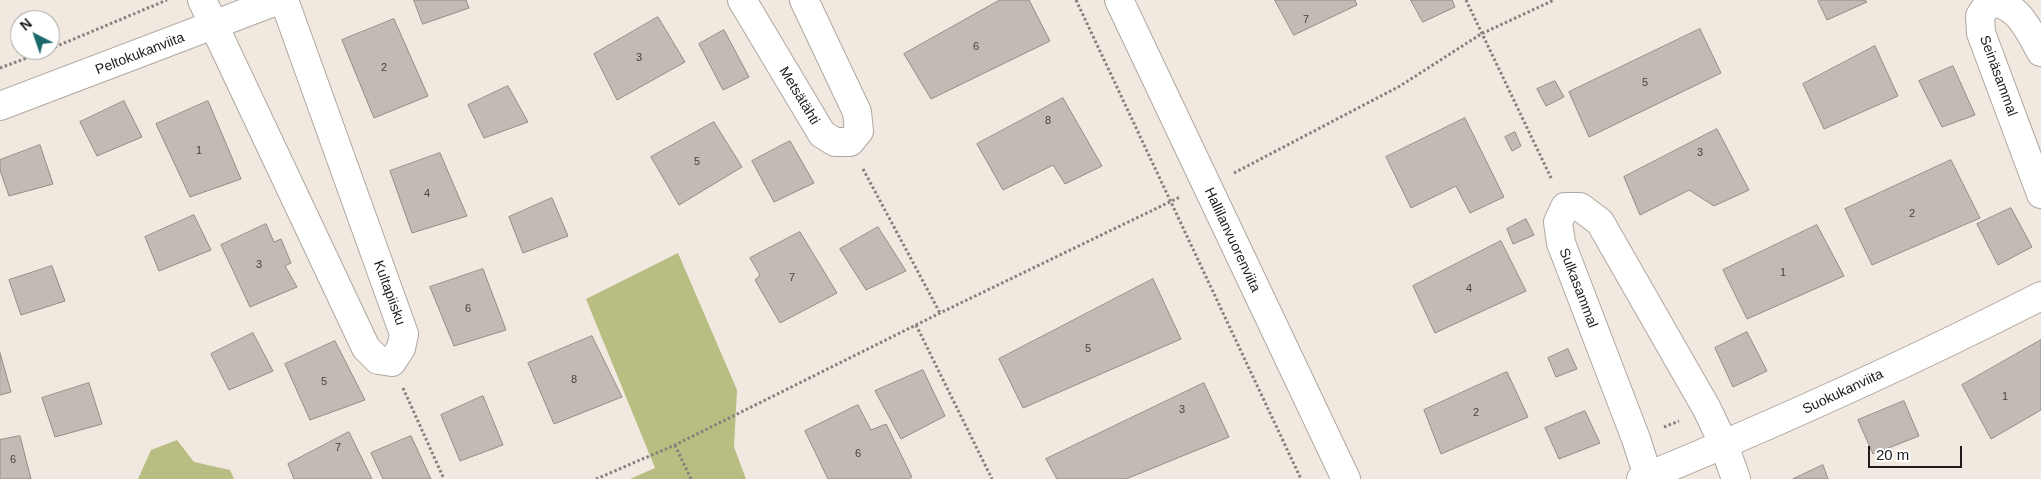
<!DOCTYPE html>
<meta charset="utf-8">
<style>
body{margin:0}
#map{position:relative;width:2041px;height:479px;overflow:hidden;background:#f1e8e0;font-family:Helvetica,sans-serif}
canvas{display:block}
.north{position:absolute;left:10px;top:10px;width:50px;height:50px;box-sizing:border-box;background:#fff;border:1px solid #a5a4a3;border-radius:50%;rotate:319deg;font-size:14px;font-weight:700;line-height:20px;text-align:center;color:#1e1b18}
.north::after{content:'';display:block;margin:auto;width:18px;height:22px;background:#1b686a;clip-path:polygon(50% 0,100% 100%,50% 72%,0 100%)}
.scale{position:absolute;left:1868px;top:446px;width:94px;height:22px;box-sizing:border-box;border:2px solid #1e1b18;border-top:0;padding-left:6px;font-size:15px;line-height:18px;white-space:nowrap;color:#1e1b18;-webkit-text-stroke:4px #fff;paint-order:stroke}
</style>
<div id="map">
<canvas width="2041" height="479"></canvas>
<div class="north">N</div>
<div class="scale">20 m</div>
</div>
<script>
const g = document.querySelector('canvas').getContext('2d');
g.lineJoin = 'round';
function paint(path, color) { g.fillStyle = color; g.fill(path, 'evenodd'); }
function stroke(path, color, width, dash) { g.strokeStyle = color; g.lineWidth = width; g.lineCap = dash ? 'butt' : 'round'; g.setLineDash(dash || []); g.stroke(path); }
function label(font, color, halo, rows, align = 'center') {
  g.font = font + ' Helvetica,sans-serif'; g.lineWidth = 5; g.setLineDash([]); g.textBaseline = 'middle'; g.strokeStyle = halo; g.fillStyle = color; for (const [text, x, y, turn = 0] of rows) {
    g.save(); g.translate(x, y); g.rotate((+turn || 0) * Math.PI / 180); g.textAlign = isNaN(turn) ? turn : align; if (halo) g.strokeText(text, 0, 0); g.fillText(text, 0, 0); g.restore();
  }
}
paint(new Path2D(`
 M678,253l59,137 -3,57 12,32h-116l25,-11 -69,-169z
 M177,440l17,22 36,8 4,9h-96l13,-29z`), '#b8be82');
const building = new Path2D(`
 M414,0h52l3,8 -46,16z
 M1000,0h29l21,41 -119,58 -27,-45z
 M1275,0h80l2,5 -63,30z
 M1411,0h41l3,7 -32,15z
 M1819,0h46l2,2 -40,18 -9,-19z
 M658,17l27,45 -68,38 -23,-46z
 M394,19l34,77 -54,22 -32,-78z
 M1700,29l21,44 -132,64 -20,-45z
 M724,30l25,47 -26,13 -24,-46z
 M1875,46l23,50 -74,33 -21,-45z
 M1953,66l22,49 -33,12 -23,-46z
 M1555,81l9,16 -18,9 -9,-17z
 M508,86l20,36 -44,16 -16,-33z
 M1063,98l39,68 -37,18 -12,-19 -50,25 -26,-46z
 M124,101l18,36 -45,19 -17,-34z
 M208,101l33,78 -51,18 -34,-73z
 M1465,118l39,79 -34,16 -14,-27 -45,22 -25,-51z
 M714,122l28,45 -63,38 -28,-48z
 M1717,129l32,61 -35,16 -25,-16 -49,25 -16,-38z
 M1515,132l6,14 -9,5 -7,-14z
 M790,141l24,42 -40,19 -22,-41z
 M40,145l13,39 -44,12 -9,-26v-10z
 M440,153l27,63 -55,17 -22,-62z
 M1951,160l29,58 -108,47 -27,-56z
 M552,198l16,38 -45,17 -14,-36z
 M2011,208l21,39 -34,18 -21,-41z
 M194,215l17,35 -52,21 -14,-34z
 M1526,219l8,16 -21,9 -6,-15z
 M266,224l8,18 7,-3 10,24 -6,3 12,21 -47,20 -29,-62z
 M1817,225l27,51 -97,43 -24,-49z
 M878,227l28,44 -40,19 -26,-41z
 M800,232l37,61 -57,30 -25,-43 5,-5 -10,-17z
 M1501,241l25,50 -91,42 -22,-47z
 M52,266l13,35 -44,14 -12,-35z
 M483,269l23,61 -52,16 -24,-59z
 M1153,279l28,60 -158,69 -24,-49z
 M1747,332l20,39 -34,16 -18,-39z
 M253,333l20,38 -44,19 -18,-36z
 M592,336l30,61 -68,27 -26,-61z
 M2041,340v70l-50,29 -29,-54z
 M335,341l30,59 -55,20 -25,-56z
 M1568,349l9,20 -21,8 -8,-19z
 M0,353l11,39 -11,3z
 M923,370l22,46 -44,23 -26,-48z
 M1507,372l21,45 -87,37 -17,-44z
 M89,383l13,41 -47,13 -13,-39z
 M1204,383l25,54 -103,42h-69l-11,-20z
 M483,396l20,49 -43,16 -19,-46z
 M1904,401l15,35 -46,18 -15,-34z
 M858,405l13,25 15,-6 26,53 -4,2h-80l-23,-48z
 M1585,411l15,32 -41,16 -14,-31z
 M349,432l23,47h-78l-6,-15z
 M20,436l11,43h-31v-39z
 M411,436l20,43h-48l-12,-26z
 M1823,465l5,14h-35z`);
paint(building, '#c3bbb3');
stroke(building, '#938c84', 1);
const street = new Path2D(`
 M202,0l164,348 12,12 14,2 9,-14 3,-14 -120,-334
 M742,0l80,134 13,8h15l9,-11 -2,-19 -53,-112
 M1119,0l227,479
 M2041,52c-13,-23 -23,-49 -52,-50l-9,14 1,17 60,161
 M0,106l279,-106
 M1641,479c136,-56 269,-116 400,-183
 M1649,479l-13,-40 -75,-196 -3,-21 7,-15h15l20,15 107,187 17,36 12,34`);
stroke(street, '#afa8a0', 30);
stroke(new Path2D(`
 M1076,0l225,479
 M1466,0l86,180
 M50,49l117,-49
 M0,68l48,-18
 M863,169l77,144
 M1234,173l166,-87 81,-52 73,-34
 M916,325l76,154
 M403,388l41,91
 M1664,427l15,-6
 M675,445l16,34
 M596,479l79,-34 265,-132 240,-116`), '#86807b', 3, [2.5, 2.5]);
stroke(street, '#fff', 28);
label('11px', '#47433f', null, [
 ["7",1306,20],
 ["6",976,47],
 ["3",639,58],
 ["2",384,68],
 ["5",1645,83],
 ["8",1048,121],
 ["1",199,151],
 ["3",1700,153],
 ["5",697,162],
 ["4",427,194],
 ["2",1912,214],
 ["3",259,265],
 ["1",1783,273],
 ["7",792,278],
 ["4",1469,289],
 ["6",468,309],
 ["5",1088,349],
 ["8",574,380],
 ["5",324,382],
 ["1",2005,397],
 ["3",1182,410],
 ["2",1476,413],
 ["7",338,448],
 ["6",858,454],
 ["6",13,460]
]);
label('14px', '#1e1b18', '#fff', [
 ["Peltokukanviita",140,54,-21],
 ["Seinäsammal",1998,76,70],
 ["Metsätähti",799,96,59],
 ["Hallilanvuorenviita",1232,240,65],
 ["Sulkasammal",1578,288,69],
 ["Kultapiisku",389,293,70],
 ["Suokukanviita",1843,392,-25]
]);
</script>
